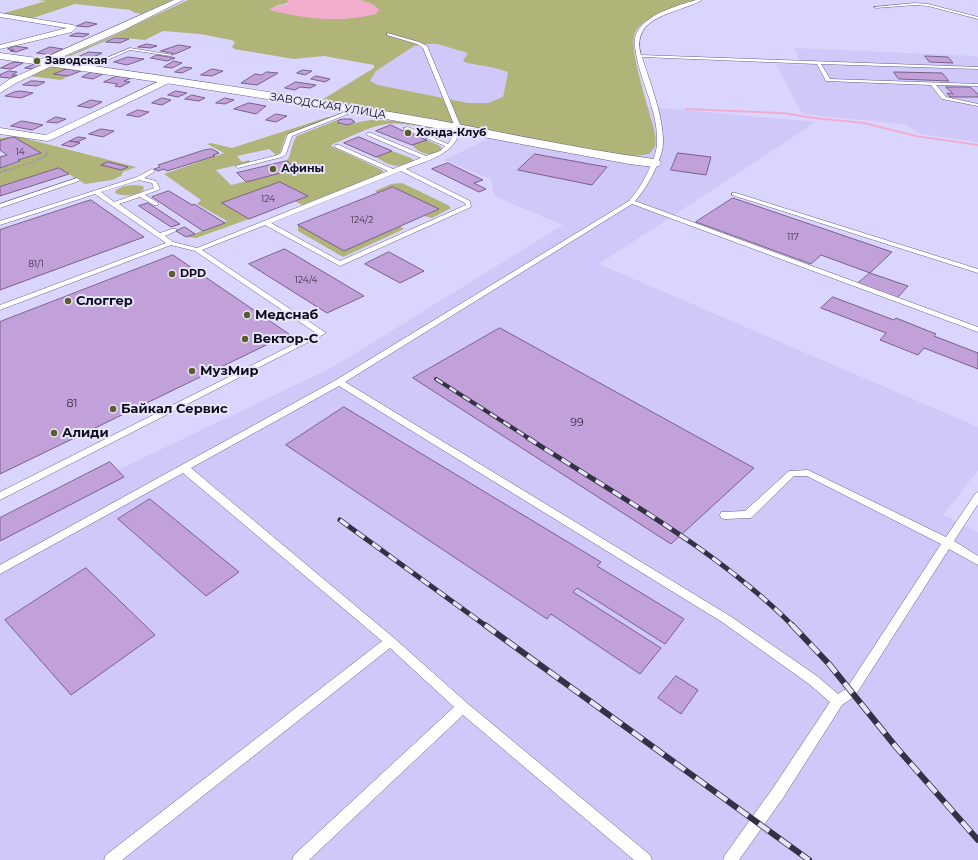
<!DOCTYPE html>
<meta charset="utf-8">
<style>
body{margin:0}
canvas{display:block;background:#dad5ff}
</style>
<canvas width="978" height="860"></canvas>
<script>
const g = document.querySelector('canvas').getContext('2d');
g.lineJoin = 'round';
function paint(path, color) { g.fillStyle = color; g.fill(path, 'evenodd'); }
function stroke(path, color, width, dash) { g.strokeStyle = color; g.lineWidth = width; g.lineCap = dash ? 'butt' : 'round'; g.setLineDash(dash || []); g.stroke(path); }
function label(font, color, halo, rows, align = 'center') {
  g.font = font + ' Montserrat,sans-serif'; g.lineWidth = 4; g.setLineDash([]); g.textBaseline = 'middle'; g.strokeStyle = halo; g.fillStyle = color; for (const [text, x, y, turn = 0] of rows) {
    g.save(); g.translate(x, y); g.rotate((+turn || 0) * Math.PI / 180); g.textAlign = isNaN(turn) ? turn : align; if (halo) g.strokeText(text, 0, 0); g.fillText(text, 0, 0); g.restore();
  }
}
paint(new Path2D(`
 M426,44h11l31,9 -2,4 1,6 28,5 13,4 -5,25 -15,6h-20l-90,-18 -8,-4 6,-10 38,-25z
 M794,48l182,8 2,1v85l-57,-8 -17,-10 -102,-10 -26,-50 26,1z
 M617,104l199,18 -217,142 379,163v43l-35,45 35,17v328h-978v-342l118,-48 215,-103 230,-142 -69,-29 -3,-17 -47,-19 88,-43z`), '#cfc8f8');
paint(new Path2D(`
 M37,0h135l-31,14 -6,-1 -5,-3 -55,-6 -45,15 -29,-5 45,-13z
 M188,0h100l-1,3 -11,3 -6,4 39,7 36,2 20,-18 -10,-1h340c-16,5 -53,17 -60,33 -7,13 12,69 16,86 2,7 6,20 4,27 -1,2 -4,6 -6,8l-14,2h-16l-299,-55 54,-33v-3l-50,-9 -30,3 -60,-10 -2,-2 3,-5 -4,-2 -31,-6 -37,-3 -18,9 -31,-3 -52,23 26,4 -3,1 -26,-4 1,-2 66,-29v-1zM426,44h11l31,9 -5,8 4,2 28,5 13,4 -5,25 -15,6h-20l-90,-18 -8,-4 6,-10 38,-25z
 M52,66l15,3 -12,5 13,2 -7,4 -32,-4z
 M328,117l2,1 -1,1 -43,16 -6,18 -4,2 -7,-6 -32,7 5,6 7,-2 1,2 -34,8 15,15 65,-16 -9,-8c5,-8 4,-18 10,-25l40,-16h2v4c11,3 22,-4 34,-4 26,0 51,5 77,10v2c-8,8 -22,-3 -31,-6 -6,-1 -13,-2 -19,-2 -23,-3 -46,12 -67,20l-2,2 51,24 1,2 -2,2 -79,31 -7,-4 12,-5 -27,-14 -57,21 26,16 -53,19 -10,-1 41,-16 -30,-17 4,-4 -37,-26 60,-21 -17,-9 4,-1 21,5z
 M16,136l120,31 -13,5 -2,4 -9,4 -27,4 -26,-16 -59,19v-19l20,-6 -2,-2 22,-7 -26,-16 -14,4v-3z
 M427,140l13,6 2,3c-9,9 -23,5 -30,-4z
 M392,151l19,7 4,3c-17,7 -22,7 -39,-4z
 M402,183l46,22 3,3 -19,10 -8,-2 15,-7 -46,-22 -16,6 -2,-2 16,-7z
 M134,185l9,1 1,3c-6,7 -21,8 -29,4l1,-3 8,-4z
 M298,225l102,1 4,3 -61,28 -45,-26z`), '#b0b479');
paint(new Path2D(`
 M288,0h67c9,1 18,2 24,10l-3,4c-34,9 -73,5 -106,-4l1,-2 16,-4z`), '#f1adcb');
paint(new Path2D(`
 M685,108l97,4 32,5 50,5 52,13 62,9v2l-62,-9 -52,-13 -50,-5 -32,-5 -96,-4h-1z`), '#f1adcb');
const building = new Path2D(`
 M87,22l10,2 -9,3 -11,-1z
 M77,33l12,1 -6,3 -13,-1z
 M115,38l14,1 -9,4 -14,-1z
 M147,44l10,2 -6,2 -13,-1z
 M179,45l12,2 -16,7 -14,-3z
 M15,46l13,2 -12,4 -6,-1 4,-1 -6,-1z
 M50,47l13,2 -12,6 -14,-2z
 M89,52l13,1 -11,5 -13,-1z
 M157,55l18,3 -8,3 -16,-3z
 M925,56l23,1 5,6 -23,-1z
 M128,57l16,2 -17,6 -13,-3z
 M174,61l8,2 -10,5 -8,-1z
 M11,63l3,-1 9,1 -12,6 -10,-1z
 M35,64l9,1 -10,4 -9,-1z
 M184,67l8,1 -10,5 -7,-1z
 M67,69l14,2 -13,5 -14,-2z
 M212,69l11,2 -11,5 -11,-1z
 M303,70l9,1 -7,4 -8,-2z
 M9,71l8,1 -5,3h5l-7,3 -10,-1v-2z
 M92,72l11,2 -10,5 -11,-2z
 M267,72l11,1 -21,12 -16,-2 14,-9 6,1z
 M894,72l48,1 7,8 -50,-2z
 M117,76l14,2 -7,3 6,1 -10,5 -5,-1 3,-2 -14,-2z
 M316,76l14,3 -5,3 -14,-3z
 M31,81h5l9,1 -8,4 -14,-1z
 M296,82l20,3 -6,3 -10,-1 -5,3 -10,-2z
 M946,87h24l8,7v3h-28l-3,-4 6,1z
 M21,91l12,2 -12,5 -16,-2 9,-4z
 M176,91l11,2 -9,4 -10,-2z
 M192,95l13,3 -6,3 -14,-2z
 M162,98l9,2 -9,5 -10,-2z
 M225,98l9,2 -9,4 -9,-1z
 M91,100l11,2 -12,6 -12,-2z
 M249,103l17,3 -10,8 -22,-5z
 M138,110l11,2 -10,5 -12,-2z
 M276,114l11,2 -11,6 -10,-2z
 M56,117l10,2 -9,4 -10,-1z
 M344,119h7l4,3 -7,3 -10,-2 1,-3z
 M22,121l21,4 -11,5 -21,-4z
 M391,125l10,5 26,10 -15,5 -36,-14z
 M101,129l13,2 -11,6 -14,-3z
 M14,137l27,16 -23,7 2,1 -20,7v-11l7,-2 -7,-5v-9z
 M78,137l8,1 -9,4 -7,-1z
 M359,137l33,14 -16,6 -32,-14z
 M70,141l7,1 3,1 -8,4 -10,-2z
 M212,149l7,4 -6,2 2,1 -48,15 -3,-2 -6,2 -4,-2 6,-2 -2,-2 46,-15z
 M678,153l33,4 -5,18 -35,-5z
 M535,154l60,11 12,2 -15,18 -74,-15z
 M287,161l9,8 -50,13 -9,-9z
 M108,162l20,5 -7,3 -20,-5z
 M448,163l35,17 -9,3 12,6 -7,3 -47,-23z
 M59,168l10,6 -69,22v-9z
 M280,182l28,14 -59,23 -27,-16z
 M393,187l46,22 -95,42 -46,-26z
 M169,191l23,14 2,-1 31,19 -22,8 -51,-34z
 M733,198l159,54 -22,21 -49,-18 -10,9 -115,-42z
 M91,200l53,37 -144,53v-60z
 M148,203l32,21 -9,3 -32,-21z
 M185,227l10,7 -9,3 -10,-6z
 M285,249l79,47 -37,17 -78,-49z
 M389,252l35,19 -24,12 -35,-19z
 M173,255l116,79 -289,140v-152z
 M870,273l38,13 -11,12 -40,-14z
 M833,297l61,23 2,-2 40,16 -2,2 44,17v16l-54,-21 -6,7 -38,-15 6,-7 -65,-25z
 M500,328l254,140 -83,76 -258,-166z
 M344,407l257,155 -4,4 87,53 -19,25 -88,-56 -4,4 88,56 -21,26 -89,-60 -4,5 -261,-174z
 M110,462l14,15 -124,64v-23z
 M150,499l89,73 -33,24 -88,-77z
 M86,568l69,67 -84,60 -66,-75z
 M676,676l22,14 -17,24 -23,-16z`);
paint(building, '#c2a0d9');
stroke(building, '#79608b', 1);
const service = new Path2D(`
 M696,0h6c-24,14 -72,15 -61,55l337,12v2l-157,-5 9,15 148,5v2l-42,-1 10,12 32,7v2l-36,-7 -11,-14 -105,-4 -9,-17 -175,-7c8,26 22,60 21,87 -1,16 -17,46 -28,57l343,126v5l-346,-128 -287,178 385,234 87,60 21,18 9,-6 94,-144 -134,-68h-13l-43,42 -26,1 -4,-1 -1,-3 1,-3 24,-1 44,-40 19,-1 138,67 29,-43 3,-2v12l-24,37 24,15v9l-29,-16 -94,147 -13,9 -59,93 -44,62h-16l2,-5 48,-67 57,-86 -21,-18 -87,-62 -383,-236 -148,82 203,170 73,65 183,152 2,5h-18l-171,-145 -154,145h-17l2,-5 160,-148 -64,-59 -268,212h-18l2,-5 276,-214 -199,-168 -183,101v-9l336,-185 293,-179c11,-12 27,-40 28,-57 2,-34 -19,-65 -22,-98 -1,-5 0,-11 3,-15 11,-18 39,-25 58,-31z
 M915,3l13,1 50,13v2l-50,-13 -13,-1 -39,3 -2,-1z
 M387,33l32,9 8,4 34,81c-5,28 -33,33 -55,42l64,32 1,6 -131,59 -75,-41 -63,25 124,83 -326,167v-8l316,-159 -121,-82 -24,-6 -171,65v-5l166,-62 -71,-49 -95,31v-4l137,-44 15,-8 3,2 -1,1 -10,6 12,3 4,8 -15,6 13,8v2h-4l-14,-8 -21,7 41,29 12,-4h4v2l-11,5 8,6 24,6 191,-77 -53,-24v-2h4l54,24 28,-11 -54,-23v-2h4l55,23 14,-5 5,-5 -42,-18 5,-1 40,17 6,-10 1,-7 -32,-79 -6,-4 -30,-9zM401,171l64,32 1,2 -126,56 -69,-38zM139,180l13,3 2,5 -40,14 -13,-10z
 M130,48l43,7 -2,1 -41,-6 -43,19 -4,-1z
 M353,109l5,1 -66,26 -6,18 -4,3 -44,11 -3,-2 43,-11 3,-2 7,-19z
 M77,178l3,2 -1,1 -79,27v-4z
 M732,193h4l242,76v4l-246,-78z`);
const minor = new Path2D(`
 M174,0h9l-57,29 -73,32 5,2 -42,20 -16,10v-7l10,-7 34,-15h-4l-1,-2 1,-2z
 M0,13l73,12 4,2 -5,5 -72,17v-4l67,-17 -67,-11z
 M168,77l4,3 -1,2 -120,58 -4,1 -47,-7v-6l46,7z`);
const tertiary = new Path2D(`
 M0,53c134,18 268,38 402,61 84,14 167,34 252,45l5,1 2,3 -2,3 -5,1 -25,-3 -286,-53 -171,-27 -172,-25z`);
stroke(service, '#68608e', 1);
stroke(minor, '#68608e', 1);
stroke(tertiary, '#68608e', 1);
stroke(new Path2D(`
 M4,171l29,-9 14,-7v-6`), '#9590b2', 1.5, [1, 1]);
stroke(new Path2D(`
 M0,172l7,-2`), '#9590b2', 2, [1.5, 1.5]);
paint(service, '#fff');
paint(minor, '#fff');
paint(tertiary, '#fff');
const railFar2 = new Path2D(`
 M436,379l94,60`);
const railFar1 = new Path2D(`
 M528,438c90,58 189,112 265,188
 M340,520l146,106`);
const rail = new Path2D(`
 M485,625l324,235
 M792,625l37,39 67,83 82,93`);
stroke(railFar2, '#343147', 4);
stroke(railFar1, '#343147', 5);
stroke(rail, '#343147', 6);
stroke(railFar2, '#e7e5fa', 2.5, [8]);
stroke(railFar1, '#e7e5fa', 3.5, [10]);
stroke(rail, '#e7e5fa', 4.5, [13]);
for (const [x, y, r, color] of [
 [37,61,4,"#5b5d2b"],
 [408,133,4,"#5b5d2b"],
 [273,169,4,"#5b5d2b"],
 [172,274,4,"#5b5d2b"],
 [68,301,4,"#5b5d2b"],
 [247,315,4,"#5b5d2b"],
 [245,339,4,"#5b5d2b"],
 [192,371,4,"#5b5d2b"],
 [113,409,4,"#5b5d2b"],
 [54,433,4,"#5b5d2b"]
]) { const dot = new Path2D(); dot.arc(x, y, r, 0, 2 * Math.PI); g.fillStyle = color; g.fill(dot); stroke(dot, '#e7e5fa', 1.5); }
label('9px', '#3b304b', null, [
 ["14",20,152],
 ["124",268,199],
 ["124/2",362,220],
 ["117",793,237],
 ["81/1",36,264],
 ["124/4",306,280]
]);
label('bold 11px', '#0e0b1c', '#e7e5fa', [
 ["Заводская",45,61],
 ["Хонда-Клуб",416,133],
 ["Афины",281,169],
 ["DPD",180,274]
], 'left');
label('11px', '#0e0b1c', '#e7e5fa', [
 ["ЗАВОДСКАЯ УЛИЦА",328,106,9]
]);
label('11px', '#3b304b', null, [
 ["81",72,404],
 ["99",577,423]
]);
label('bold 13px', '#0e0b1c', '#e7e5fa', [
 ["Слоггер",76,301],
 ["Медснаб",255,315],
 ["Вектор-С",253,339],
 ["МузМир",200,371],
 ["Байкал Сервис",121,409],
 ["Алиди",62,433]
], 'left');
</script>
